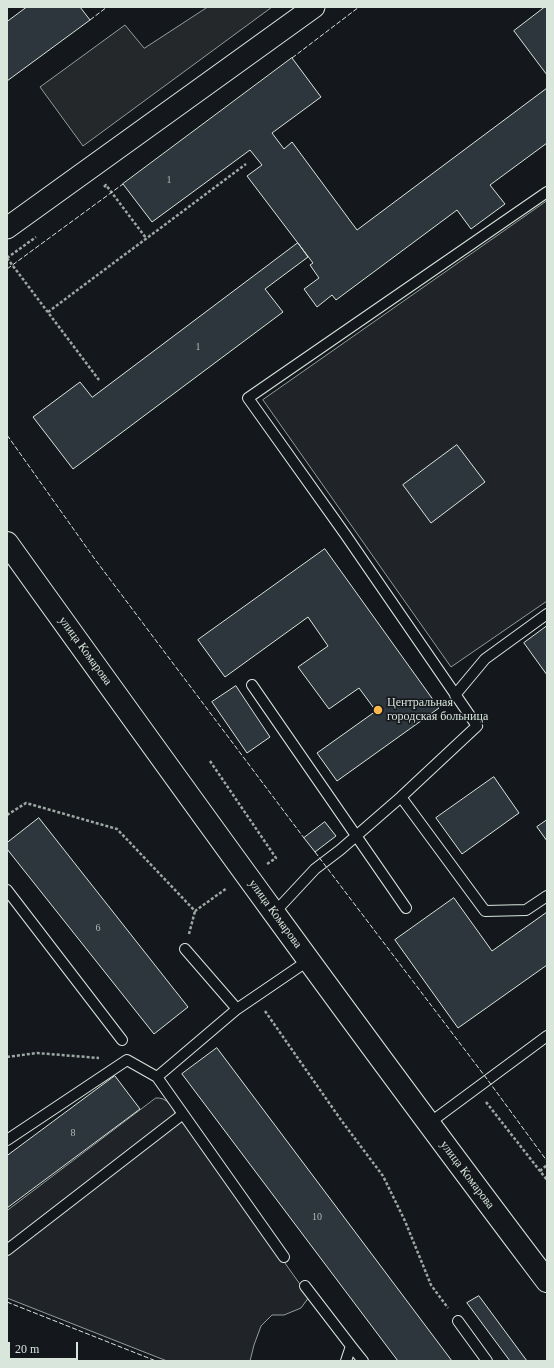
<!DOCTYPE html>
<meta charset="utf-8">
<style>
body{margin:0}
#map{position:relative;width:554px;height:1368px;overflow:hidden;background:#14181c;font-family:"Times New Roman",serif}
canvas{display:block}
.frame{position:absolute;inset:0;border:8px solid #d8e6dc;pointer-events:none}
.scale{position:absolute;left:8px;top:1342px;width:70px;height:18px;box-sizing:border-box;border:2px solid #d8e6dc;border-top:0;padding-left:5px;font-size:12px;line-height:14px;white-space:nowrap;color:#d8e6dc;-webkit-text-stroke:3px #14181c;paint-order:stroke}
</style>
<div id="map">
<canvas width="554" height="1368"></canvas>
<div class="frame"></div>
<div class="scale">20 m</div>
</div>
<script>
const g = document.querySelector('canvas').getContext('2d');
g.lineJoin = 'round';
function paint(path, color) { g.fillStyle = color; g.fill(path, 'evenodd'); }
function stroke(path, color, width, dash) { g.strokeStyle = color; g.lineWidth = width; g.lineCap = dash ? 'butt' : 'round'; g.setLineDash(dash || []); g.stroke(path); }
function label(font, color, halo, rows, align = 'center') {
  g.font = font + ' "Times New Roman",serif'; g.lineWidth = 3; g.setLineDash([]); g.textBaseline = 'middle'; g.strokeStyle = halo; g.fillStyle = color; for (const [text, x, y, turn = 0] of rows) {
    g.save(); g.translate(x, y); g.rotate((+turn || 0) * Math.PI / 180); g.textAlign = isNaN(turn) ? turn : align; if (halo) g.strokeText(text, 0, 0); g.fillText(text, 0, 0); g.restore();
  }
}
const green = new Path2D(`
 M547,201v400l-96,66 -188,-267z
 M156,1098c11,-1 16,8 20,17l-169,131v-35z
 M183,1119l126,178 -8,11 -17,7h-12l-11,11 -7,19 -4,16h-83l-160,-63v-42z`);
paint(green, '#202428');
stroke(green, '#939e99', 1);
const parking = new Path2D(`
 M208,7h64l-189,139 -43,-59 85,-62 19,23z`);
paint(parking, '#24282b');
stroke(parking, '#939e99', 1);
const building = new Path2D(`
 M27,7h53l10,13 -83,61v-59z
 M545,7h2v68l-33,-44z
 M292,58l29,39 -49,36 12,16 8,-7 65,88 190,-142v55l-57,42 15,19 -34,25 -14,-19 -121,90 -4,-5 -15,12 -13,-18 15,-11 -9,-13 3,-2 -66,-87 15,-11 -12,-15 -98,72 -29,-38z
 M298,243l10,14 -43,32 18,23 -210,157 -40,-52 47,-35 12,15z
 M457,445l28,37 -54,41 -28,-38z
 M325,549l114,159 -102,73 -20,-28 59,-42 -17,-23 -30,21 -31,-42 30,-21 -20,-29 -83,60 -27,-37z
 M547,626v49l-23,-32z
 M236,686l34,51 -23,16 -35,-51z
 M494,777l25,36 -57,41 -26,-36z
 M39,818l149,189 -34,27 -147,-185v-6z
 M547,820v21l-10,-14z
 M325,822l11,14 -21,16 -11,-14z
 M454,898l38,53 55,-39v53l-89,63 -63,-88z
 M217,1048l235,313h-54l-216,-287z
 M115,1076l25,33 -133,99v-52z
 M479,1296l48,65h-17l-43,-58z`);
paint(building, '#2c363c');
stroke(building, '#d8e6dc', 1);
const service = new Path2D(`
 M252,685l154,223
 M455,695l30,-36 62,-45
 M401,797l84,114 41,-1 21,-14
 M7,890l115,150
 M274,913l41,-44 25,-19 61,-53 76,-71 -132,-192 -97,-136 299,-206
 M185,949l52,60
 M157,1077l127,180
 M428,1124l119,-88
 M7,1140l120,-80 30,17 80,-68 72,-49
 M7,1250l176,-136
 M305,1286l46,60 -5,15
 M458,1321l29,40
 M351,1346l12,15`);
const minor = new Path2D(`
 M7,228l307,-221`);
const primary = new Path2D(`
 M7,543c178,248 356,495 540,738`);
stroke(service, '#d8e6dc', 12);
stroke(minor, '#d8e6dc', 23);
stroke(primary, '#d8e6dc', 24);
stroke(new Path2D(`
 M104,187l2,-2 40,53
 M7,258l29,-21
 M7,258l92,122
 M48,312l198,-148
 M210,761l66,97 -9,6
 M7,815l19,-12 91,26 78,82 32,-23
 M189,934l6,-23
 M265,1011l76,109 42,56 22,45 26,64 17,23
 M7,1057l30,-4 62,5
 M486,1102l61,78
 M540,1171l7,-6`), '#9da8a2', 2.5, [3, 2]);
stroke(service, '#14181c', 10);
stroke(minor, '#14181c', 21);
stroke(primary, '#14181c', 22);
stroke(new Path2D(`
 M90,20l17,-13
 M292,58l67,-51
 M7,269l116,-85
 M7,435l87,123 210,280
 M315,852l172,227 60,82
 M7,1302l149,59`), '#d8e6dc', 1, [5, 2]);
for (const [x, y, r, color] of [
 [378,710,5,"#ffb74d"]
]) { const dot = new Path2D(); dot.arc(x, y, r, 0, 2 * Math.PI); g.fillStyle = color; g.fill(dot); stroke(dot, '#14181c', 1.5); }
label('10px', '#adbab4', null, [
 ["1",169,180],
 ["1",198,347],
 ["6",98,928],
 ["8",73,1133],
 ["10",317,1217]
]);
label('12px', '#d8e6dc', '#14181c', [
 ["улица Комарова",85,651,54],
 ["улица Комарова",275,914,54],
 ["улица Комарова",467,1175,53]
]);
label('12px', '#d8e6dc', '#14181c', [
 ["Центральная",387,703],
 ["городская больница",387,717]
], 'left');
</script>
